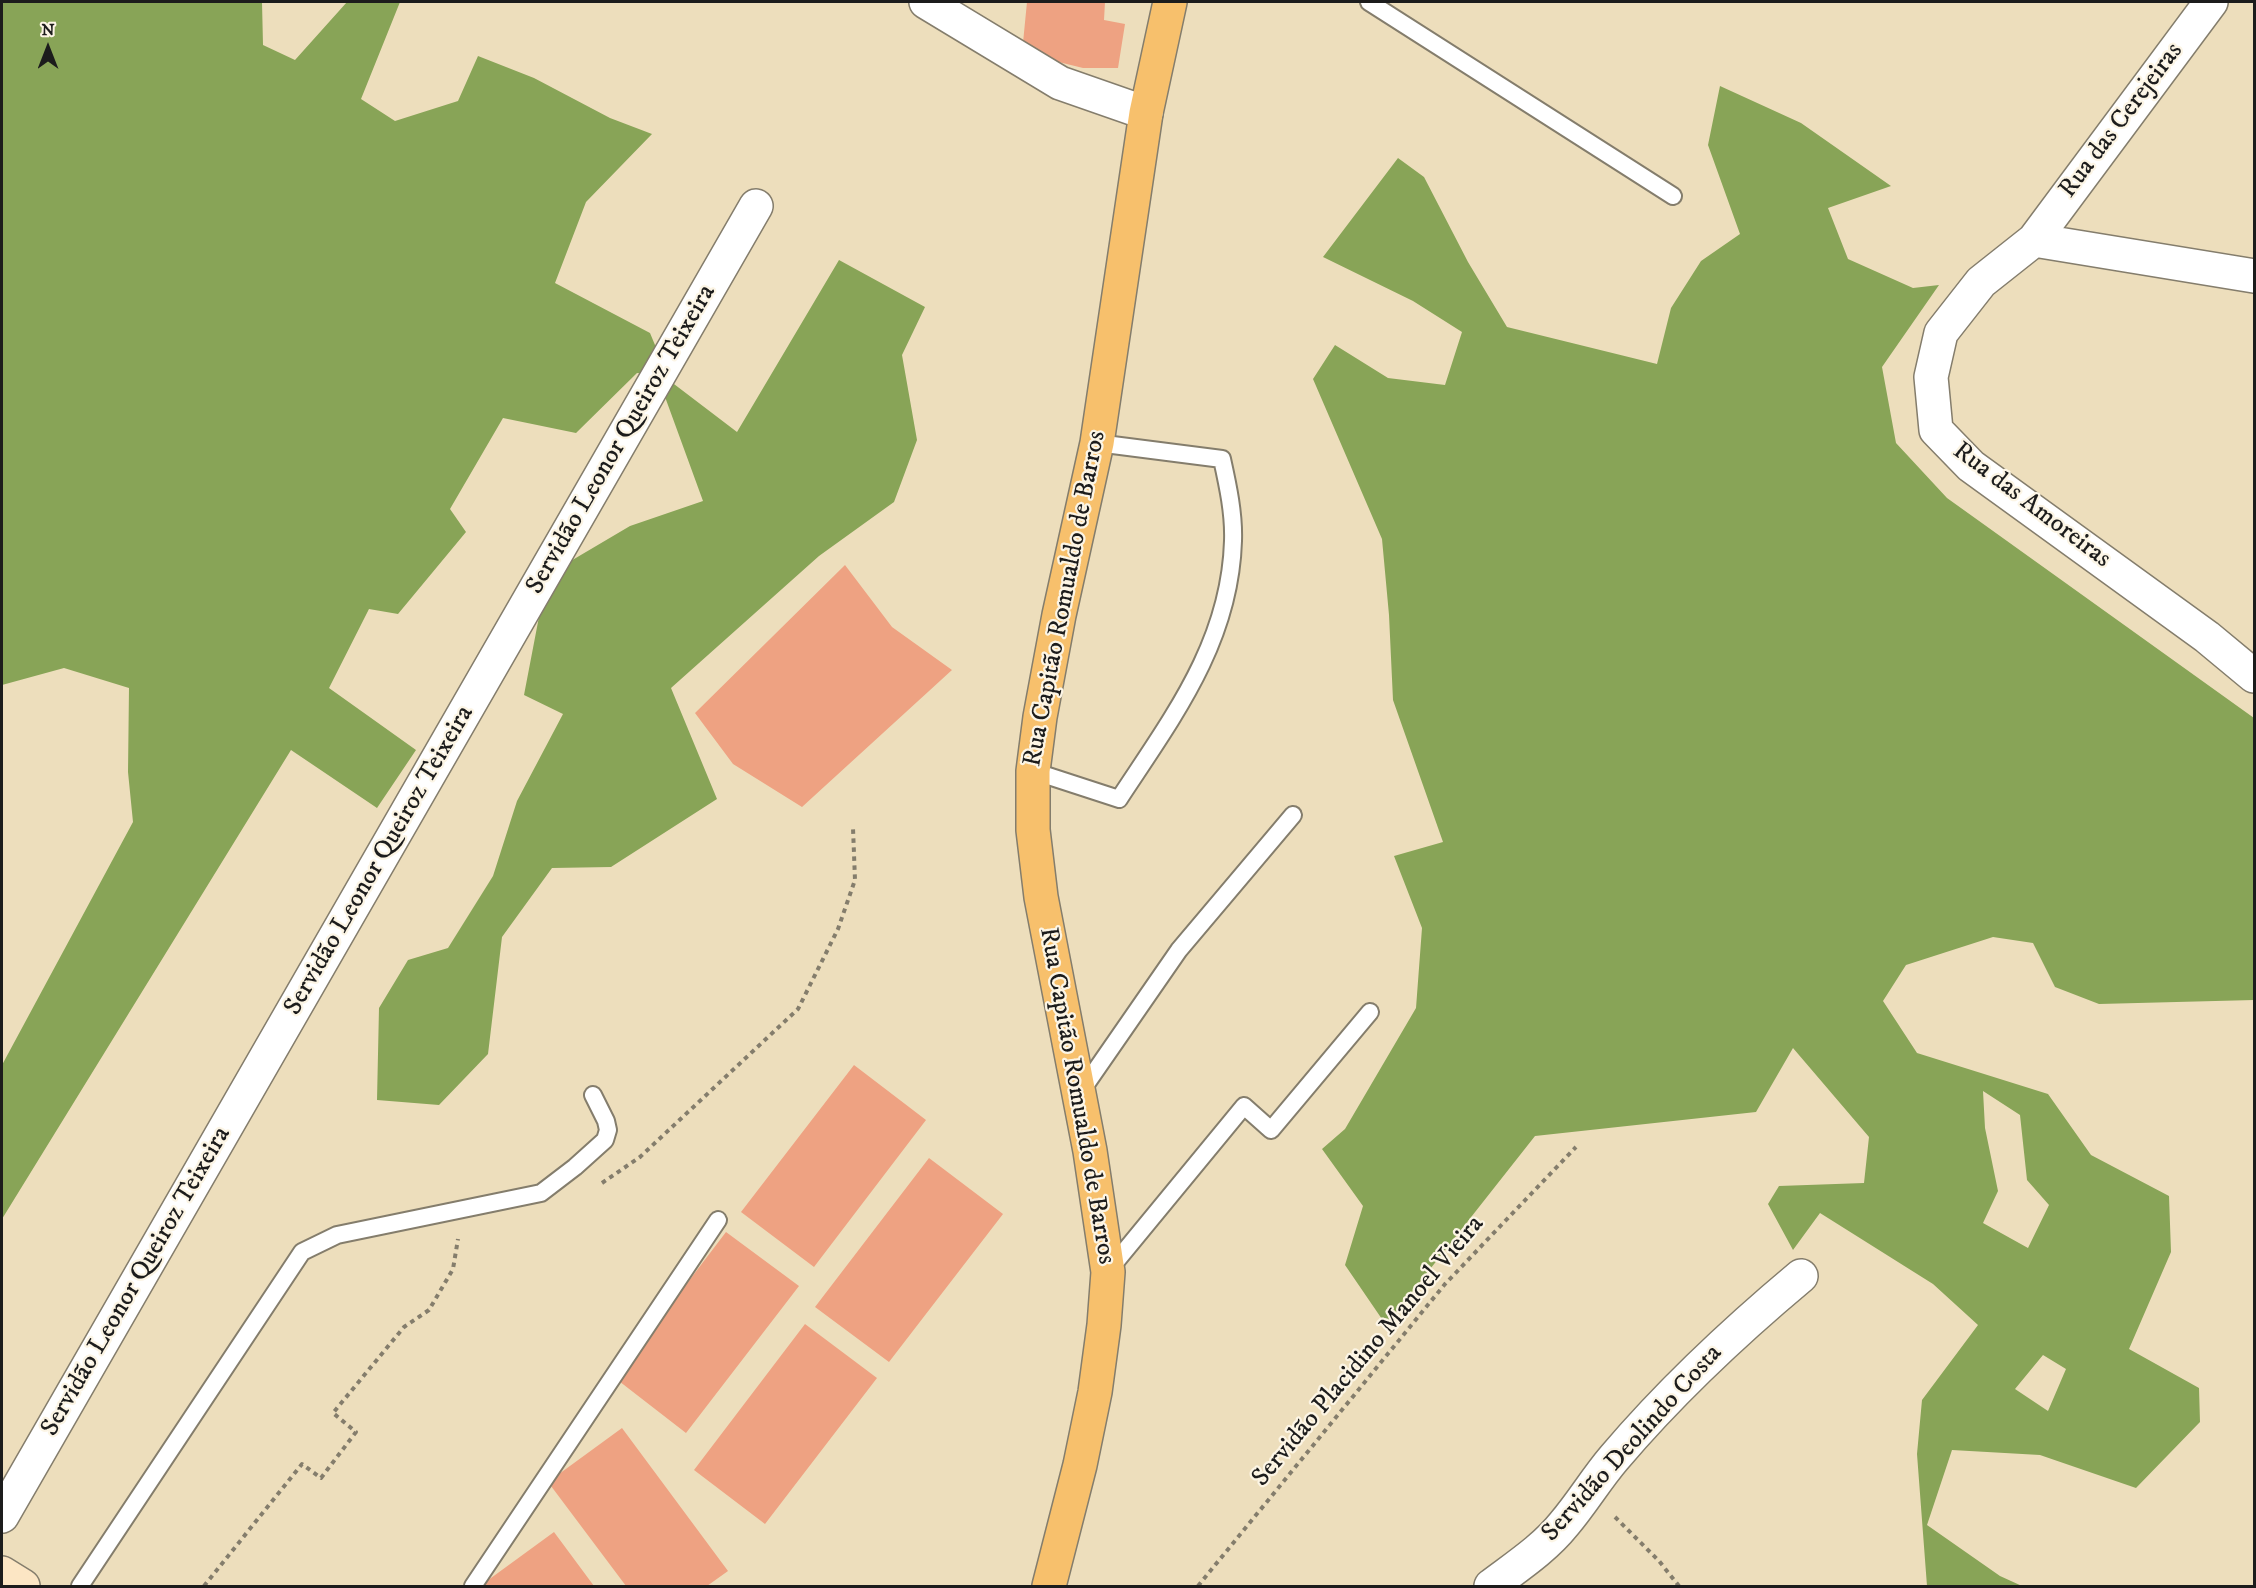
<!DOCTYPE html>
<meta charset="utf-8">
<style>
body{margin:0}
#map{position:relative;width:2256px;height:1588px;overflow:hidden;background:#eddebc;font-family:"IM FELL DW Pica",serif}
canvas{display:block}
.frame{position:absolute;inset:0;border:3px solid #1c1c1c;pointer-events:none}
.north{position:absolute;left:18px;top:18px;width:60px;height:60px;-webkit-text-stroke:4px #fcf5e5;paint-order:stroke;rotate:0deg;font-size:16px;font-weight:700;line-height:24px;text-align:center;color:#1c1c1c}
.north::after{content:'';display:block;margin:auto;width:21px;height:27px;background:#1c1c1c;clip-path:polygon(50% 0,100% 100%,50% 72%,0 100%)}
</style>
<div id="map">
<canvas width="2256" height="1588"></canvas>
<div class="frame"></div>
<div class="north">N</div>
</div>
<script>
const g = document.querySelector('canvas').getContext('2d');
g.lineJoin = 'round';
function paint(path, color) { g.fillStyle = color; g.fill(path, 'evenodd'); }
function stroke(path, color, width, dash) { g.strokeStyle = color; g.lineWidth = width; g.lineCap = dash ? 'butt' : 'round'; g.setLineDash(dash || []); g.stroke(path); }
function label(font, color, halo, rows, align = 'center') {
  g.font = font + ' "IM FELL DW Pica",serif'; g.lineWidth = 4.5; g.setLineDash([]); g.textBaseline = 'middle'; g.strokeStyle = halo; g.fillStyle = color; for (const [text, x, y, turn = 0] of rows) {
    g.save(); g.translate(x, y); g.rotate((+turn || 0) * Math.PI / 180); g.textAlign = isNaN(turn) ? turn : align; if (halo) g.strokeText(text, 0, 0); g.fillText(text, 0, 0); g.restore();
  }
}
paint(new Path2D(`
 M2,2h260l1,43 32,15 52,-58h53l-39,97 34,22 63,-20 20,-45 56,22 76,40 42,16 -66,68 -31,81 95,50 20,48 67,51 102,-172 86,47 -23,48 15,85 -23,62 -75,54 -148,132 46,111 -106,68 -59,1 -50,69 -14,117 -49,51 -62,-5 2,-92 29,-48 40,-12 45,-72 24,-75 46,-87 -39,-19 23,-120 83,-49 73,-25 -46,-126 -20,-2 -61,60 -73,-15 -53,91 16,23 -68,82 -29,-5 -40,79 87,62 -39,58 -86,-58 -289,469v-154l131,-243 -5,-50 1,-84 -65,-20 -62,17z
 M1720,86l81,37 90,63 -63,22 20,51 65,29 26,-3 -57,82 14,76 51,55 307,220v282l-155,4 -44,-17 -22,-44 -40,-6 -87,28 -23,36 34,52 131,41 43,61 78,41 2,56 -42,97 70,39 1,34 -64,66 -96,-33 -88,-5 -25,75 73,51 22,10h-95l-10,-132 5,-54 56,-75 -45,-41 -113,-71 -27,37 -25,-46 11,-18 85,-3 5,-46 -76,-89 -37,64 -221,24 -149,189 -41,-60 18,-59 -41,-57 23,-20 71,-121 6,-80 -28,-72 49,-14 -50,-142 -4,-85 -7,-76 -69,-160 22,-34 53,33 57,7 17,-53 -49,-31 -90,-44 75,-99 26,19 44,85 39,65 150,37 14,-56 30,-47 39,-27 -32,-89zM1983,1091l37,24 7,65 22,25 -21,43 -45,-25 15,-32 -13,-63zM2043,1355l23,14 -18,42 -33,-22z`), '#88a457');
paint(new Path2D(`
 M1027,2h78l-1,18 21,4 -7,44h-35l-61,-15z
 M845,565l47,62 60,43 -150,137 -69,-43 -38,-51z
 M854,1065l72,55 -112,147 -73,-55z
 M929,1158l74,56 -114,148 -74,-55z
 M726,1232l73,54 -113,147 -71,-55z
 M805,1324l72,54 -112,146 -71,-54z
 M622,1428l106,143 -21,15h-81l-78,-104z
 M554,1532l40,54h-114z`), '#eea282');
const lane = new Path2D(`
 M1369,2l304,194
 M1033,771l86,28c53,-81 111,-156 114,-258 1,-27 -5,-55 -11,-82l-125,-16
 M1080,1093l99,-143 114,-135
 M1109,1270l135,-164 27,24 99,-118
 M80,1586l222,-334 35,-17 204,-42 34,-26 30,-27 3,-10 -2,-9 -13,-26
 M473,1586l245,-366`);
const street = new Path2D(`
 M926,2l134,81 86,30
 M2211,2l-177,238 -53,42 -40,51 -10,44 5,53 35,36 236,171 47,39
 M2034,240l220,36
 M2,1516l754,-1310
 M1491,1586c25,-19 53,-37 73,-62 18,-21 32,-45 50,-66 56,-66 120,-126 187,-182`);
const secondary = new Path2D(`
 M2,1573l21,13`);
const primary = new Path2D(`
 M1049,1586l31,-121 15,-73 9,-67 4,-53 -18,-121 -49,-254 -8,-67v-59l7,-54 19,-102 38,-172 49,-330 24,-111`);
stroke(lane, '#847d6c', 20);
stroke(street, '#847d6c', 36);
stroke(secondary, '#847d6c', 36);
stroke(primary, '#847d6c', 36);
stroke(new Path2D(`
 M602,1183l38,-26 158,-148 40,-80 17,-49 -2,-52
 M1615,1517l44,44 20,25
 M204,1586l98,-122 19,14 35,-46 -23,-19 71,-86 25,-17 24,-41 5,-30
 M1198,1586l247,-302 131,-137`), '#847d6c', 4, [4.5, 4.5]);
stroke(lane, '#fff', 16);
stroke(street, '#fff', 33);
stroke(secondary, '#fce6c4', 33);
stroke(primary, '#f7c06c', 33);
label('26px', '#1c1c1c', '#fcf5e5', [
 ["Rua das Cerejeiras",2122,121,-53],
 ["Servidão Leonor Queiroz Teixeira",622,440,-60],
 ["Rua das Amoreiras",2031,506,37],
 ["Rua Capitão Romualdo de Barros",1066,599,-79],
 ["Servidão Leonor Queiroz Teixeira",380,861,-60],
 ["Rua Capitão Romualdo de Barros",1076,1096,80],
 ["Servidão Leonor Queiroz Teixeira",137,1282,-60],
 ["Servidão Placidino Manoel Vieira",1369,1352,-50],
 ["Servidão Deolindo Costa",1633,1444,-48]
]);
</script>
